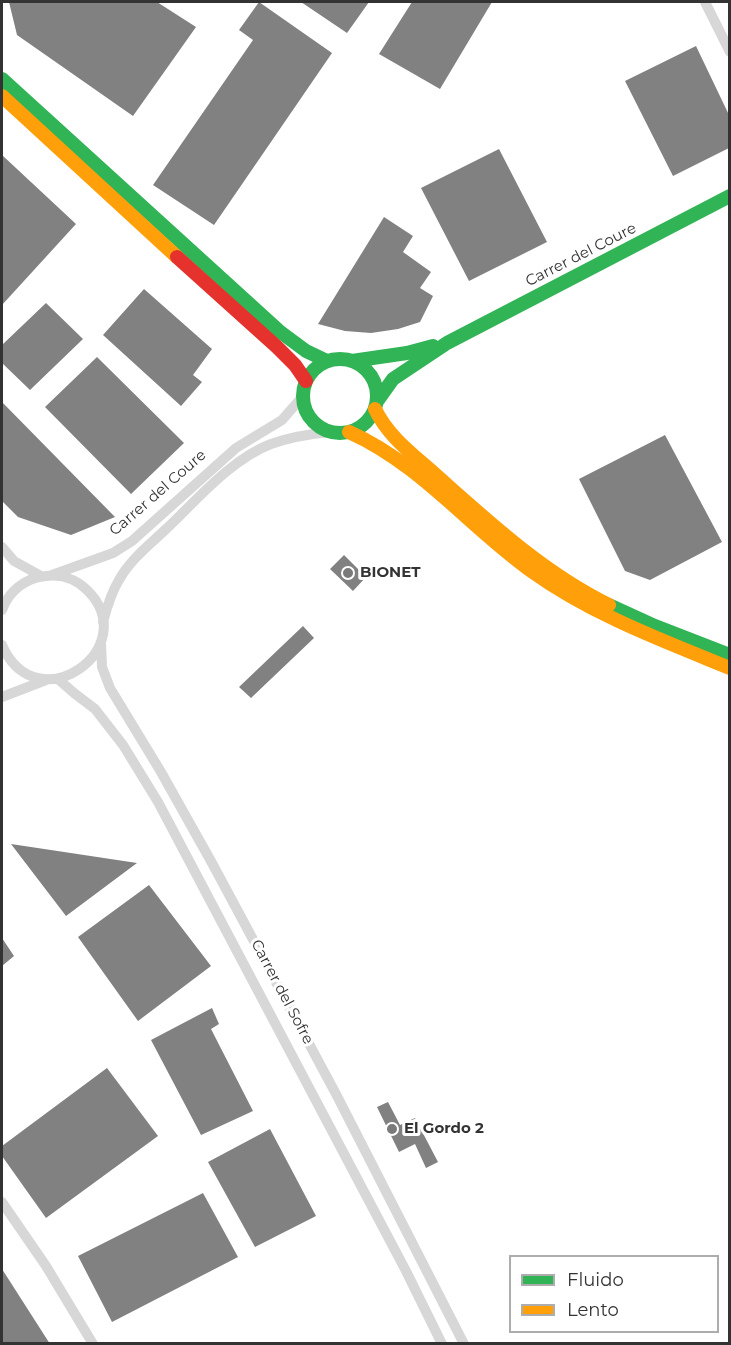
<!DOCTYPE html>
<style>
body{margin:0}
#map{position:relative;width:731px;height:1345px;overflow:hidden;background:#fff;font-family:Montserrat,sans-serif}
canvas{display:block}
.frame{position:absolute;inset:0;border:3px solid #333;pointer-events:none}
.legend{position:absolute;left:509px;top:1255px;width:210px;height:78px;box-sizing:border-box;background:#fff;border:2px solid #adadad;margin:0;padding:8px 10px;list-style:none;font-size:18px;color:#333}
.legend li{display:flex;align-items:center;gap:12px;height:30px}
.legend b{width:30px;border:2px solid #adadad}
</style>
<div id="map">
<canvas width="731" height="1345"></canvas>
<div class="frame"></div>
<ul class="legend">
<li><b style="height:8px;background:#30b455"></b>Fluido</li>
<li><b style="height:8px;background:#ff9f0a"></b>Lento</li>
</ul>
</div>
<script>
const g = document.querySelector('canvas').getContext('2d');
g.lineJoin = 'round';
function paint(path, color) { g.fillStyle = color; g.fill(path, 'evenodd'); }
function stroke(path, color, width, dash) { g.strokeStyle = color; g.lineWidth = width; g.lineCap = dash ? 'butt' : 'round'; g.setLineDash(dash || []); g.stroke(path); }
function label(font, color, halo, rows, align = 'center') {
  g.font = font + ' Montserrat,sans-serif'; g.lineWidth = 6; g.setLineDash([]); g.textBaseline = 'middle'; g.strokeStyle = halo; g.fillStyle = color; for (const [text, x, y, turn = 0] of rows) {
    g.save(); g.translate(x, y); g.rotate((+turn || 0) * Math.PI / 180); g.textAlign = isNaN(turn) ? turn : align; if (halo) g.strokeText(text, 0, 0); g.fillText(text, 0, 0); g.restore();
  }
}
paint(new Path2D(`
 M9,2h148l39,25 -63,89 -116,-81z
 M259,2l73,51 -118,172 -61,-40 100,-145 -14,-10z
 M301,2h68l-22,31z
 M412,2h80l-52,87 -61,-35z
 M696,46l33,69v33l-56,28 -48,-95z
 M499,149l48,93 -78,39 -48,-93z
 M2,155l74,69 -74,81z
 M384,217l29,19 -10,16 28,20 -11,16 13,8 -13,26 -22,7 -27,4 -26,-2 -27,-7z
 M144,289l68,60 -19,26 9,7 -21,24 -78,-71z
 M46,303l37,36 -53,51 -28,-27v-18z
 M97,357l87,86 -53,51 -86,-87z
 M2,402l113,115 -44,18 -53,-18 -16,-16z
 M665,435l57,107 -72,38 -25,-9 -46,-92z
 M344,555l22,22 -13,14 -23,-22z
 M303,626l11,12 -63,60 -12,-11z
 M11,844l126,19 -71,53z
 M149,885l62,81 -73,55 -60,-84z
 M2,938l12,18 -12,10z
 M212,1008l7,16 -8,5 42,82 -52,24 -50,-95z
 M107,1068l51,68 -112,82 -44,-62v-10z
 M388,1102l12,23 15,-7 23,44 -12,6 -11,-24 -16,8 -22,-45z
 M270,1129l46,87 -61,31 -47,-85z
 M203,1193l35,64 -126,65 -34,-66z
 M2,1269l48,75h-48z`), '#818181');
stroke(new Path2D(`
 M705,2l25,50
 M2,547l12,14 27,15
 M52,575l61,-22 19,-12 104,-93 46,-28 21,-24
 M2,610c7,-19 23,-32 44,-34 15,-2 30,3 41,14 58,57 -50,135 -85,55
 M103,622c4,-15 8,-29 16,-42 11,-20 30,-35 46,-50 31,-29 66,-71 106,-86 19,-7 39,-10 58,-12
 M101,643l1,24 8,21 51,84 51,91 124,231 128,250
 M58,679l16,14 21,16 28,36 35,57 248,469 36,73
 M2,697l44,-17
 M2,1202l44,64 47,78`), '#d7d7d7', 10);
stroke(new Path2D(`
 M2,79l277,252 27,20 21,10
 M303 396a37 37 0 1 1 74 0a37 37 0 1 1-74 0Z
 M352,361l55,-8 26,-7
 M378,400l15,-21 54,-36 283,-147
 M609,605l46,21 75,29`), '#30b455', 14);
stroke(new Path2D(`
 M2,96l175,161
 M375,409c14,29 39,46 62,67 54,48 107,97 172,129
 M349,432c70,31 120,94 181,138 61,44 131,70 200,98`), '#ff9f0a', 14);
stroke(new Path2D(`
 M177,257l100,90 18,18 11,16`), '#e5322d', 14);
for (const [x, y, r, color] of [
 [348,573,6,"#7a7a7a"],
 [392,1129,6,"#7a7a7a"]
]) { const dot = new Path2D(); dot.arc(x, y, r, 0, 2 * Math.PI); g.fillStyle = color; g.fill(dot); stroke(dot, '#fff', 2); }
label('15px', '#333', '#fff', [
 ["Carrer del Coure",581,255,-27],
 ["Carrer del Coure",158,493,-41],
 ["Carrer del Sofre",282,992,62]
]);
label('bold 15px', '#333', '#fff', [
 ["BIONET",360,573],
 ["El Gordo 2",404,1129]
], 'left');
</script>
